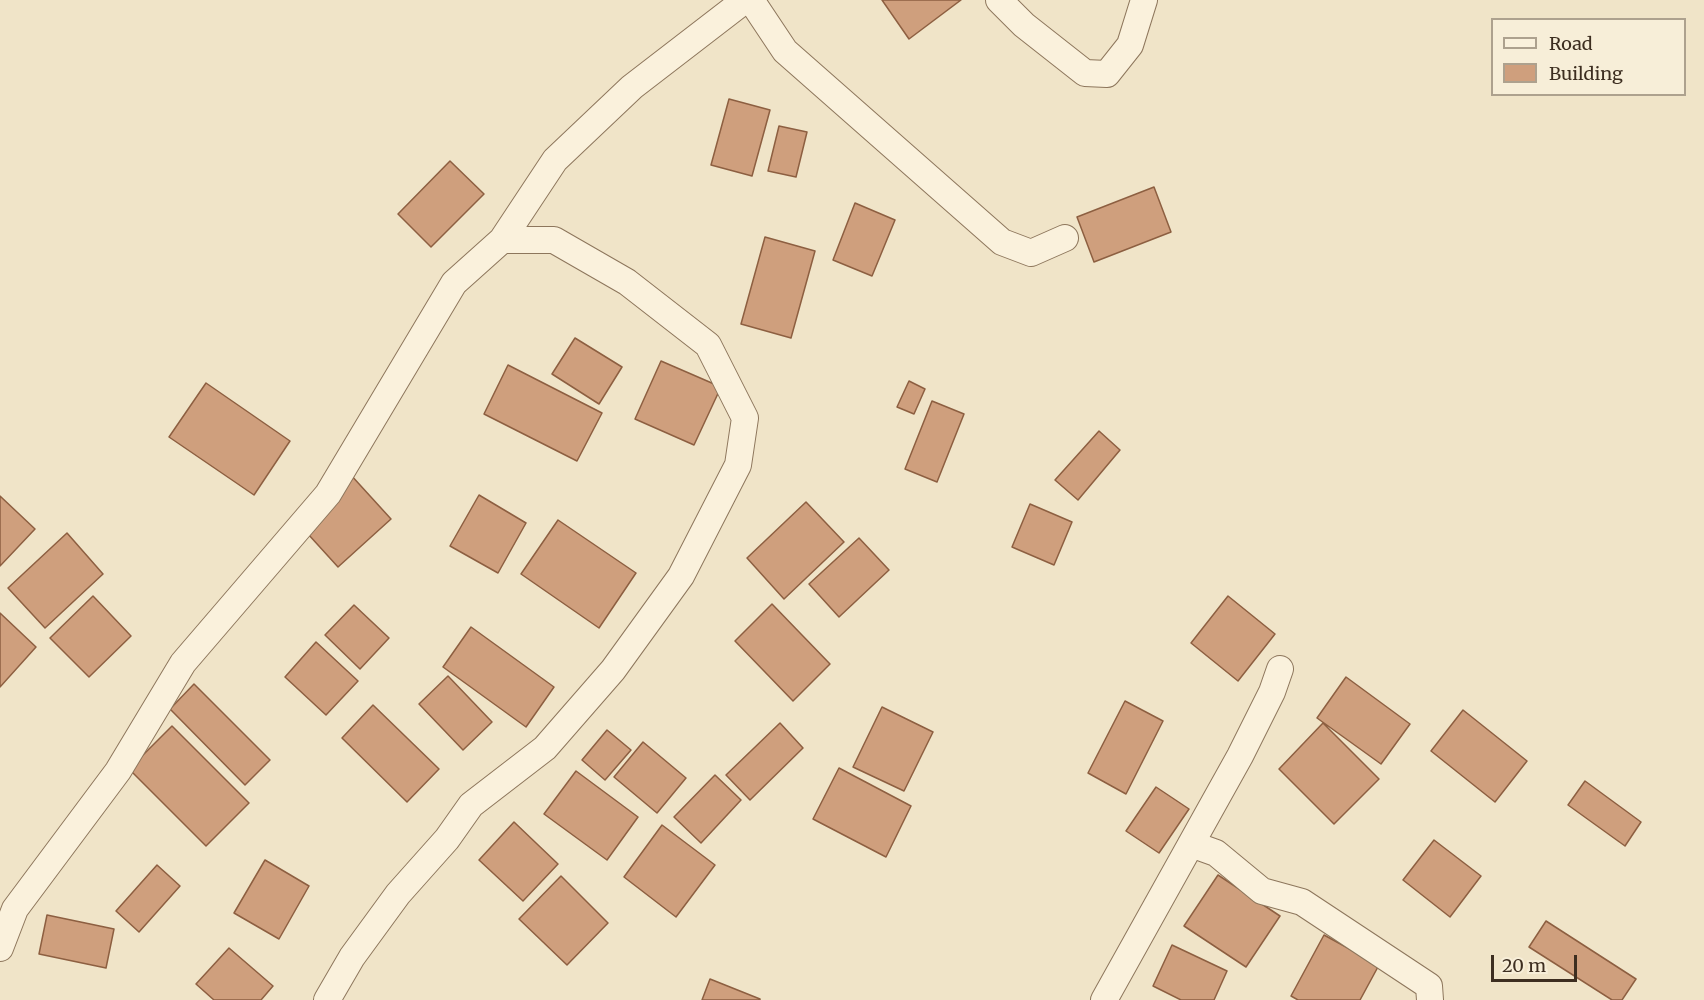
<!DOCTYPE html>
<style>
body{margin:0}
#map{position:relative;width:1704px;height:1000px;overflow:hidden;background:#f0e4c8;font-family:Merriweather,serif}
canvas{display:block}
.legend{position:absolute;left:1491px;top:18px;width:195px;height:78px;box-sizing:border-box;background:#f7eed8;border:2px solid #ada18e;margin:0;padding:8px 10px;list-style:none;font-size:18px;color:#3d2e20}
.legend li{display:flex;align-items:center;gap:12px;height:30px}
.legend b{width:30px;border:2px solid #ada18e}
.scale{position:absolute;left:1491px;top:955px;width:86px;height:27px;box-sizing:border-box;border:3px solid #3d2e20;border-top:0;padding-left:8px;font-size:18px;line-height:21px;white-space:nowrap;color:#3d2e20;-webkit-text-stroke:4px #f7eed8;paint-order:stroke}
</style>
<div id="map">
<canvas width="1704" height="1000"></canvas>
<ul class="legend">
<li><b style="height:8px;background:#faf1dc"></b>Road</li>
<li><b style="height:16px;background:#cf9f7d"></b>Building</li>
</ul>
<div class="scale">20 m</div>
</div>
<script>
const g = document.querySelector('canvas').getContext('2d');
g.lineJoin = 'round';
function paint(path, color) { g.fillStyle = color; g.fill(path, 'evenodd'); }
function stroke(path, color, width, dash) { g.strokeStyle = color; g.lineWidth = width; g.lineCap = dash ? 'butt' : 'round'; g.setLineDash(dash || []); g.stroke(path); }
const building = new Path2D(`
 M882,0h79l-52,39z
 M729,99l41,11 -18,66 -41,-11z
 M779,126l28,6 -11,45 -28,-6z
 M450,161l34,33 -53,53 -33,-33z
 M1154,187l17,45 -77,30 -17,-45z
 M855,203l40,17 -23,56 -39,-16z
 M765,237l50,14 -24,87 -50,-14z
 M575,338l47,29 -23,37 -47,-30z
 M661,361l60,26 -27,58 -59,-26z
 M508,365l94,48 -25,48 -93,-47z
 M909,381l16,8 -11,25 -17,-7z
 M206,383l84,58 -36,54 -85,-58z
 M932,401l32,13 -27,68 -32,-13z
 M1099,431l21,19 -42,50 -23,-20z
 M350,474l41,45 -53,48 -40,-44z
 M479,495l47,28 -28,50 -48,-27z
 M0,496l35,33 -35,37z
 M806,502l38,40 -60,57 -37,-41z
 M1030,504l42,18 -18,43 -42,-18z
 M558,520l78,53 -37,55 -78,-54z
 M67,533l36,41 -58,54 -37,-40z
 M859,538l30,32 -50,47 -30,-33z
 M93,596l38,40 -42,41 -39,-39z
 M1228,596l47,38 -37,47 -47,-38z
 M772,604l58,60 -37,37 -58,-60z
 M354,605l35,33 -29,31 -35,-34z
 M0,613l36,34 -36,40z
 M471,627l83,60 -28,40 -83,-60z
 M316,642l42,39 -32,34 -41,-38z
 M448,676l44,46 -29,28 -44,-46z
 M1346,677l64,47 -29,40 -64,-46z
 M194,684l76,76 -25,25 -75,-76z
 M1125,701l38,20 -37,73 -38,-21z
 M373,705l66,64 -32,33 -65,-64z
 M882,707l51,25 -29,59 -51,-24z
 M1463,710l64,51 -32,41 -64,-51z
 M780,723l23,25 -53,52 -24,-25z
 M1323,723l56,56 -45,45 -55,-55z
 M172,726l77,77 -43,43 -77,-77z
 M607,730l24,20 -26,30 -23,-20z
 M643,742l43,36 -29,35 -43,-36z
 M839,768l72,38 -25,51 -73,-38z
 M576,771l62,46 -31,43 -63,-46z
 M715,775l26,25 -40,43 -27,-26z
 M1585,781l56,41 -16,24 -57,-41z
 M1156,787l33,22 -30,44 -33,-22z
 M514,822l44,42 -35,37 -44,-41z
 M662,825l53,40 -39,52 -52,-40z
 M1434,840l47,36 -31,41 -47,-37z
 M265,860l44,26 -30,53 -45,-26z
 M157,865l23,21 -41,46 -23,-21z
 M1218,875l62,41 -34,51 -62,-41z
 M561,876l47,47 -41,42 -48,-46z
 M47,915l67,14 -8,39 -67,-14z
 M1546,921l90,58 -14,21h-10l-83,-53z
 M1324,935l55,30 -19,35h-62l-7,-4z
 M1172,945l55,26 -13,29h-33l-28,-14z
 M229,948l44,38 -12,14h-47l-18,-16z
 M710,979l50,20v1h-58z`);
paint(building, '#cf9f7d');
stroke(building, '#8d5f41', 1.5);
const street = new Path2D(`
 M751,0l34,51 217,191 29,11 34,-15
 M999,0l25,25 61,48 22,1 23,-29 14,-45
 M1191,844l25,9 46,38 40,11 127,84 1,14
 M0,948l15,-39 103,-138 65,-108 145,-169 126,-211 48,-43 53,-80 77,-73 113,-87
 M327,1000l25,-43 46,-63 49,-55 24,-34 74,-57 68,-78 68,-94 57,-111 7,-47 -37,-73 -81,-63 -73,-42h-52
 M1104,1000l136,-244 32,-64 8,-23`);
stroke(street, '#8d765c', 28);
stroke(street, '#faf1dc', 26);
</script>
